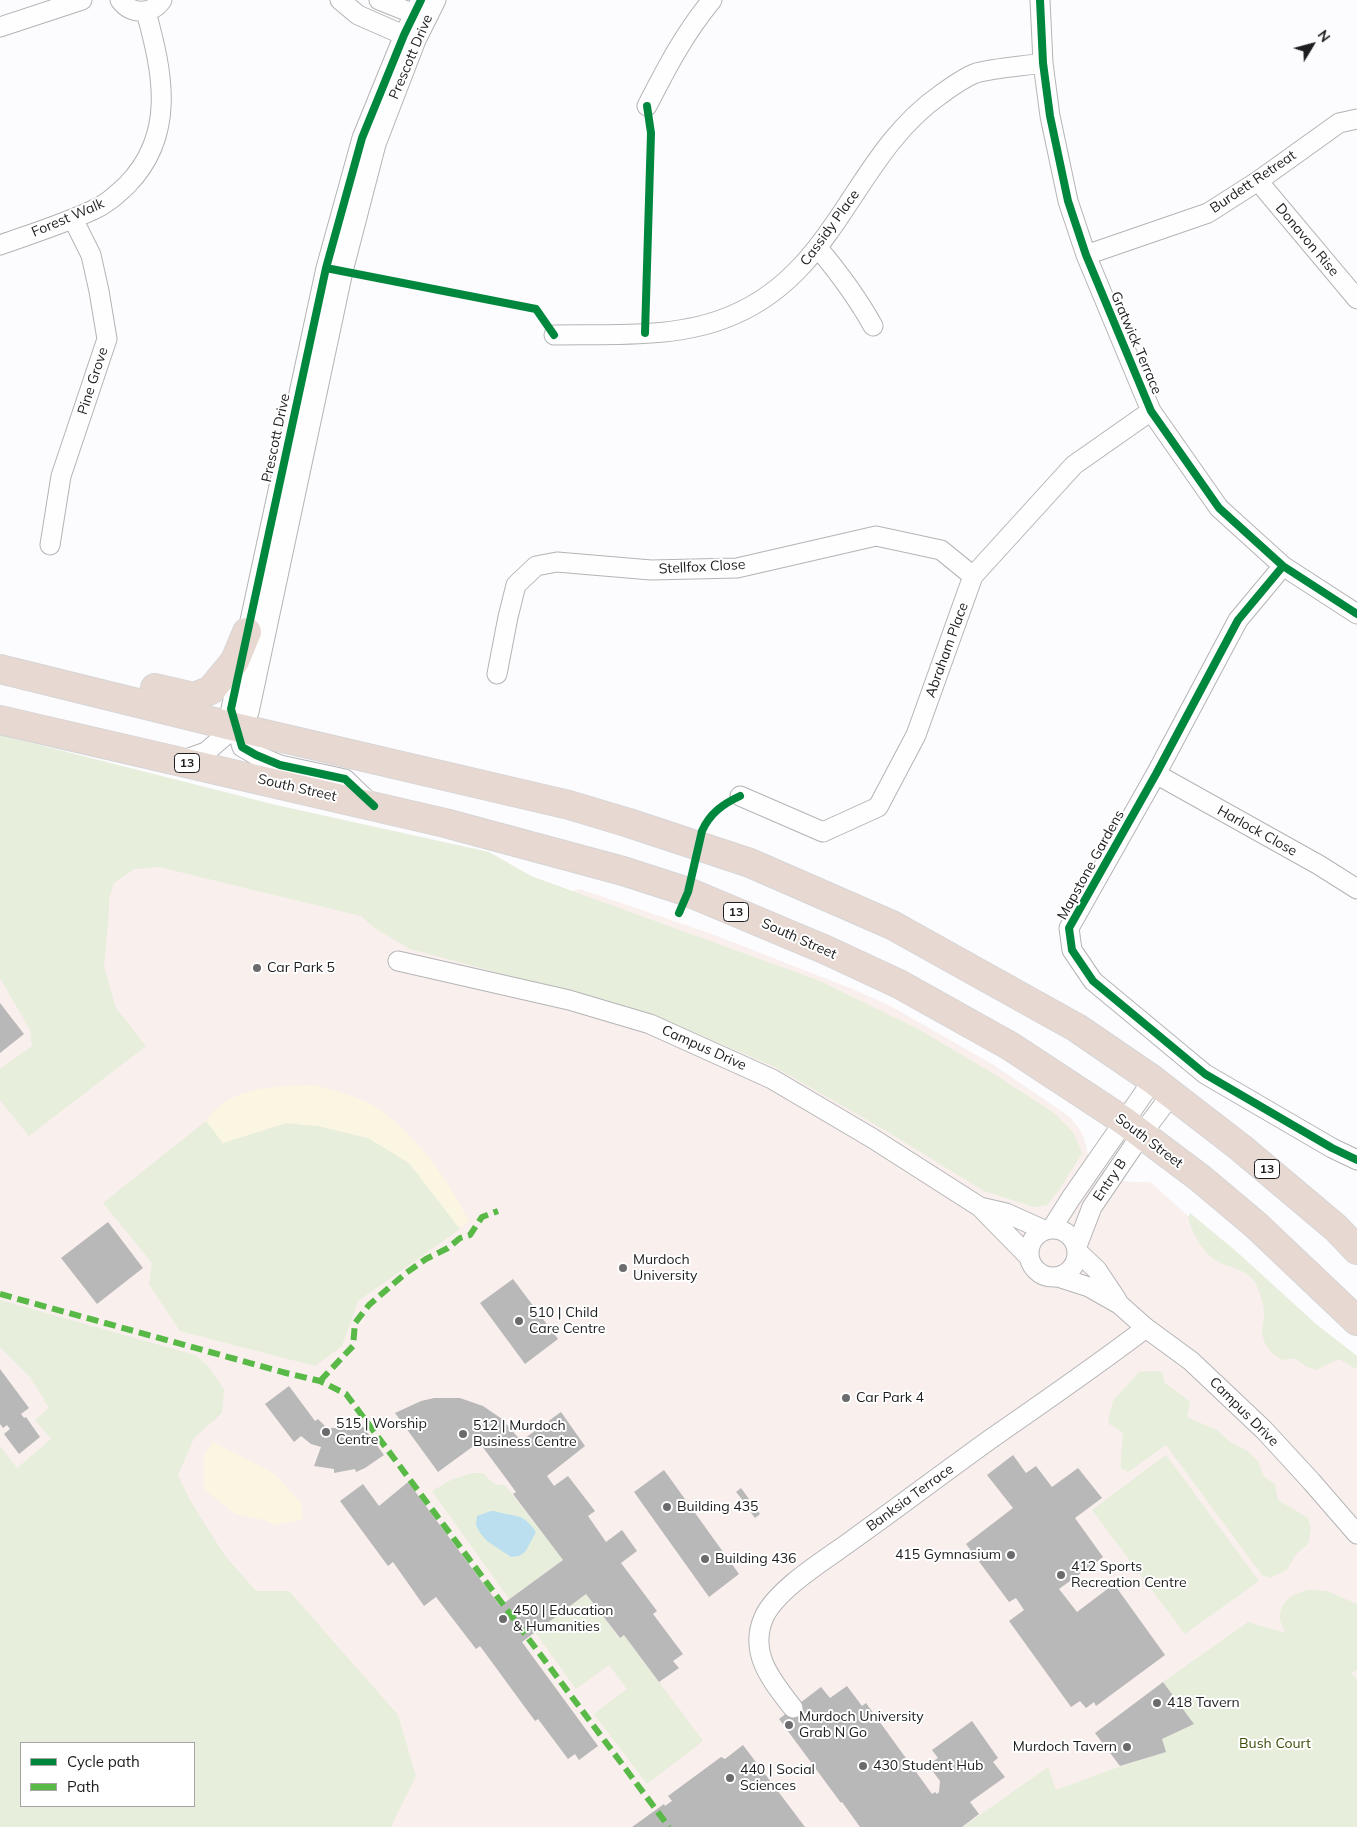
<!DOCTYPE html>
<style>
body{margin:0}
#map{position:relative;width:1357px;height:1827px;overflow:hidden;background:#fcfbfd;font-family:Mulish,sans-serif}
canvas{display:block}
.legend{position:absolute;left:20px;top:1742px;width:175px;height:65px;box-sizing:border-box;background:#fff;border:1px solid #a5a5a5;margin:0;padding:6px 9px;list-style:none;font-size:15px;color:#1d1d1f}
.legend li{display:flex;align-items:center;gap:10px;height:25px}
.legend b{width:25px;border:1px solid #a5a5a5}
.north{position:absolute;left:1287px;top:20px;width:50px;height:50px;-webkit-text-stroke:4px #fff;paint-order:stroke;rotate:53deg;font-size:14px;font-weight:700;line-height:20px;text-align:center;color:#1d1d1f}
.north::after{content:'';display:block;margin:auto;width:18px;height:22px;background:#1d1d1f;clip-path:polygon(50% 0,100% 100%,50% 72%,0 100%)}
</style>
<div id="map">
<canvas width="1357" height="1827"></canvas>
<ul class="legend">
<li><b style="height:6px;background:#00873e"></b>Cycle path</li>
<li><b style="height:6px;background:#58b947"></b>Path</li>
</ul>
<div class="north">N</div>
</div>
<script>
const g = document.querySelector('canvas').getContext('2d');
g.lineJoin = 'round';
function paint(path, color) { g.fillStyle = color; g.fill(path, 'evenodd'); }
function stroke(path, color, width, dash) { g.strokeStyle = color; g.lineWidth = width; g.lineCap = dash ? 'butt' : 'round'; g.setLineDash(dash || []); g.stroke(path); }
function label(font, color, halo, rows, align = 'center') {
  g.font = font + ' Mulish,sans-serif'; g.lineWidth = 4; g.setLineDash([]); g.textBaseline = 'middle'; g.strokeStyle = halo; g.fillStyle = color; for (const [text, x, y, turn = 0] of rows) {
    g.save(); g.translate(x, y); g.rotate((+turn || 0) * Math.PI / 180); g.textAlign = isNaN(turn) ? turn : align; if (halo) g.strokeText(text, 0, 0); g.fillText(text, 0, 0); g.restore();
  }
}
paint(new Path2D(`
 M0,764l525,139 55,-14 129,44 146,57 37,17 100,57 78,53 10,13 5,11 4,18 29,21 13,2h19l207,184v461h-1357zM21,1743h173v63h-173z`), '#f9efed');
paint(new Path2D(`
 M0,735l276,70 213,47 42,24 289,105 98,48 76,45 60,39 19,19 9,21 -23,37 -12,15 -13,2 -50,-16 -101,-62 -110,-63 -122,-52 -241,-65 -34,-20 -15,-13 -202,-49 -25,2 -20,14 -5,16v12l-5,56 12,41 30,38 -117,90 -29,-36v-31l32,-23 -2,-16 -30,-52z
 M206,1121l17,22 63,-20 32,3 50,12 41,25 51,66 -102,72 -16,45 -27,20 -135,-35 -31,-47 3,-21 -49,-60z
 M1190,1213l47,39 79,72 41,32v11l-3,1 -15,-9 -23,11 -9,-3 -13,-9 -12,2c-8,-5 -18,-14 -19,-23 -2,-8 1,-16 1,-23 0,-10 -4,-21 -8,-30 -10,-17 -28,-15 -42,-25 -14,-10 -21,-26 -26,-41z
 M0,1300l195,55 14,12 15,23 -2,23 -28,25 -16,37 13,27 34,54 31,35h33l109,124 18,61 -25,51h-391v-381l17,22 34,-29 -16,-19 14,-12 -19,-31 -30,-30zM21,1743h173v63h-173z
 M1154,1371l8,1 3,11 25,19 -3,15 30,13 13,12 16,8 12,11 6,16 11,7 3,16 30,18 3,12 -3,14 -12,10 -9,16 -17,8 -8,-3 -96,-130 -38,27 -7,-4c-1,-12 2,-23 2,-35l-15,-10 5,-22 26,-29z
 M1166,1455l93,126 -74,53 -93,-124z
 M473,1473h10c7,8 12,13 22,12l58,75 -54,39 -77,-108 21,-12z
 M1310,1590l17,1 30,13v66l-6,3 6,7v147h-394l85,-60 8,23 51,-19 58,-19 -3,-13 32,-15 -31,-42 85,-60 37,11c-1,-4 -5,-11 -5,-15 0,-19 15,-25 30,-28z
 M586,1594l33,44 5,-3 79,106 -56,43 -53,-70 33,-25 -18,-24 -33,24 -41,-57z`), '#e7eedb');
paint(new Path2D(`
 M314,1085c23,6 48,12 68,26 36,27 67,70 87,110l-9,8 -51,-66 -41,-25 -50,-12 -32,-3 -63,20 -17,-22c23,-35 70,-35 108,-36z
 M213,1442l49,25 15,9 24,27 2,16 -28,6 -11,-5 -29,-6 -31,-25v-34z`), '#fbf6e2');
paint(new Path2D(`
 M491,1511c6,0 9,2 15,3 17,3 20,4 30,18l-11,20 -6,4 -8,1 -24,-16 -7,-8 -4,-8 1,-9z`), '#bbdfef');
paint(new Path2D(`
 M0,1003l24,31 -24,19z
 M108,1222l35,46 -46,36 -36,-46z
 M513,1279l45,60 -33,25 -45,-61z
 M0,1369l29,39 -8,6 3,4 2,-1 14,20 -21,17 -15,-20 6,-5 -3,-4 -4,3 -3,-4z
 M289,1386l26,35 3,-2 9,9h21l10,-8 26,35 -19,13 -9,4 -1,-3 -21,4v-4l-20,-3 7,-19 -10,-3 -10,-8 -7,6 -29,-38z
 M434,1398h26l23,8 19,13 19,22 40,-29 24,34 -38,30 7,10 14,-10 27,35 -7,5 18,26 16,-12 15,21 -16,12 36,48 -4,3 30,40 -10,7 6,7 -20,14 -35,-47 -4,3 -34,-44 -64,48 76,104 -19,14 -4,-6 -7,5 -30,-40 -3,2 -55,-75 -4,3 -40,-52 -12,9 -31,-44 -5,4 -48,-65 23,-17 16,22 29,-24 92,124 63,-46 -50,-66 3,-2 -37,-50 -41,30 -43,-59 26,-12z
 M1013,1455l13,18 10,-7 16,21 26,-19 24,30 -27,20 28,39 -44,32 18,23 37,-28 51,71 -69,51 -2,-4 -8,6 -6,-7 -9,6 -62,-86 15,-11 -8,-12 -7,4 -43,-58 47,-36 -26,-33z
 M664,1470l75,104 -30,23 -75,-105z
 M741,1488l8,11 -4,4 -9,-11z
 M751,1502l9,12 -5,4 -9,-12z
 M1163,1682l31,42 -32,15 4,13 -46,14 -25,-33z
 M847,1686l15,20 4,-3 66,91 3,-2 2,2 2,-2 1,-11 -12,-16 10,-7 -6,-8 40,-29 26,37 -5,4 12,15 -35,25 9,12 -17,13h-102l-18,-25 -1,1 -62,-84 42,-32 9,11z
 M743,1745l62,82h-173l32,-23 1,2 7,-5 -4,-5 53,-39 4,2z`), '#b9b8b9');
const minor = new Path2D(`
 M120,0c11,15 32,15 42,0
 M340,0l18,15 57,25
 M379,0l45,18
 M1040,0l3,63 7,53 18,85 18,54 65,156 68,97 64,58 74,48
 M0,27l82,-27
 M647,106c20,-39 37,-72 65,-106
 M1258,181l99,118
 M0,245c31,-11 63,-21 93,-35 14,-6 23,-15 34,-25 49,-50 36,-112 19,-173
 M818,248c21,25 39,49 55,78
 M1086,255l122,-42 50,-32 81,-58 18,-4
 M554,335c58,-1 125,4 179,-20 104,-44 121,-160 207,-220 11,-8 23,-17 36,-22 18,-5 48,-7 67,-10
 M50,545l11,-69 46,-137 -8,-48 -8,-36 -18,-36
 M1283,566l-45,54 -82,154 -87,154 3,22 21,31 112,93 127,74 25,12
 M497,674l11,-57 8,-32 20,-19 21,-4 94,8 86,-2 139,-32 65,14 32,26
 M181,761l25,-9 29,-25 14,-15 94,-441 33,-127 40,-104 20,-40
 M1156,774l163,91 38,24
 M740,796l83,36 55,-25 38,-72 57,-159 101,-111 77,-54
 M372,805l-27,-26 -65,-14 -24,-10 -14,-8 -11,-38 95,-441 36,-130 42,-103 17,-35
 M398,961l171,39 81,24 122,55 100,59 108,69 49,50
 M980,1207l26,6 38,17
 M1052,1228l19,-30 82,-118
 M1029 1253a24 24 0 1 1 48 0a24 24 0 1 1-48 0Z
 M1077,1246l15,-39 49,-72 30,-40
 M1078,1252l19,18 20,30
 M1058,1277l31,10 30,17 27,24 45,33 73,69 47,51 46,53
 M793,1708c-21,-27 -45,-55 -29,-91 13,-29 66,-60 91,-79 46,-33 91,-67 137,-100 52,-36 104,-72 154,-110`);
const highway = new Path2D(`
 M0,669l235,58 334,78 60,18 121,40 142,62 185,103 76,52 88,68 95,80 21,22
 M155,688l39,9 17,-7 24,-29 12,-29
 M0,720l445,103 178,48 65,21 138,58 73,34 111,62 114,75 76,57 57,48 100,95`);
stroke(minor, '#b4b4b6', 21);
stroke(highway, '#d6d5d6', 30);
stroke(minor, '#fffeff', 19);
stroke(highway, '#e7d8d1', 28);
stroke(new Path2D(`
 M0,1294l286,79 34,8 26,13 323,433
 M320,1381l33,-35 2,-23 14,-18 37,-32 20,-14 22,-11 12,-10 10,-3 12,-18 16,-6`), '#58b947', 6, [12, 6]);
stroke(new Path2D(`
 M1040,0l3,63 7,53 18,85 18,54 65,156 68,97 64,58 74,48
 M326,268l210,41 18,26
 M645,333l6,-200 -4,-27
 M1283,566l-45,54 -82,154 -87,154 3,22 21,31 112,93 127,74 25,12
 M374,806l-29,-27 -65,-14 -24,-10 -14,-8 -11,-38 95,-441 36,-130 42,-103 17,-35
 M679,913l9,-21 14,-61c8,-18 21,-27 38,-35`), '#00873e', 8);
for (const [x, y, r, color] of [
 [257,968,5,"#6b6b6d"],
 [623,1268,5,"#6b6b6d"],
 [519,1321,5,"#6b6b6d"],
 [846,1398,5,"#6b6b6d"],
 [326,1432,5,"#6b6b6d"],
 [463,1434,5,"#6b6b6d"],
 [667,1507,5,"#6b6b6d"],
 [1011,1555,5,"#6b6b6d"],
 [705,1559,5,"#6b6b6d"],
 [1061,1575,5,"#6b6b6d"],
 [503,1619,5,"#6b6b6d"],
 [1157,1703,5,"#6b6b6d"],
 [789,1725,5,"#6b6b6d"],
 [1127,1747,5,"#6b6b6d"],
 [863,1766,5,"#6b6b6d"],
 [730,1778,5,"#6b6b6d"]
]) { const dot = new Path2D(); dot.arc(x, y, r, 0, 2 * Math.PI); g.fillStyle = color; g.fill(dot); stroke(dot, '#fff', 2); }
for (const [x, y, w] of [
 [187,763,25],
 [736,912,25],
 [1267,1169,25]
]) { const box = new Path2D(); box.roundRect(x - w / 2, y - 9.5, w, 19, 4); g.fillStyle = '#fff'; g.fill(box); stroke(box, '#1d1d1f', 1); }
label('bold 12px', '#1d1d1f', null, [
 ["13",187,763],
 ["13",736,912],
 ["13",1267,1169]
]);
label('14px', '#1d1d1f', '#fff', [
 ["Prescott Drive",411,57,-67],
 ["Burdett Retreat",1253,182,-34],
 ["Forest Walk",68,218,-23],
 ["Cassidy Place",830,228,-54],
 ["Donavon Rise",1307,240,50],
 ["Gratwick Terrace",1136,343,67],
 ["Pine Grove",93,381,-72],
 ["Prescott Drive",276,438,-78],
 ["Stellfox Close",702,567,-3],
 ["Abraham Place",947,650,-70],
 ["South Street",297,788,13],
 ["Harlock Close",1257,831,29],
 ["Mapstone Gardens",1091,865,-61],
 ["South Street",799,939,24],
 ["Campus Drive",704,1048,24],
 ["South Street",1149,1141,37],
 ["Entry B",1110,1180,-56],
 ["Campus Drive",1244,1412,45],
 ["Banksia Terrace",910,1498,-36]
]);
label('14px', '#1d1d1f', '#fff', [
 ["Car Park 5",267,968],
 ["Murdoch",633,1260],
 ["University",633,1276],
 ["510 | Child",529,1313],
 ["Care Centre",529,1329],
 ["Car Park 4",856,1398],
 ["515 | Worship",336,1424],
 ["Centre",336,1440],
 ["512 | Murdoch",473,1426],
 ["Business Centre",473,1442],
 ["Building 435",677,1507],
 ["415 Gymnasium",1001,1555,"right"],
 ["Building 436",715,1559],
 ["412 Sports",1071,1567],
 ["Recreation Centre",1071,1583],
 ["450 | Education",513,1611],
 ["& Humanities",513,1627],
 ["418 Tavern",1167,1703],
 ["Murdoch University",799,1717],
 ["Grab N Go",799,1733],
 ["Murdoch Tavern",1117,1747,"right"],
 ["430 Student Hub",873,1766],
 ["440 | Social",740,1770],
 ["Sciences",740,1786]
], 'left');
label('14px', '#3b4c06', '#fff', [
 ["Bush Court",1275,1744]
]);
</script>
